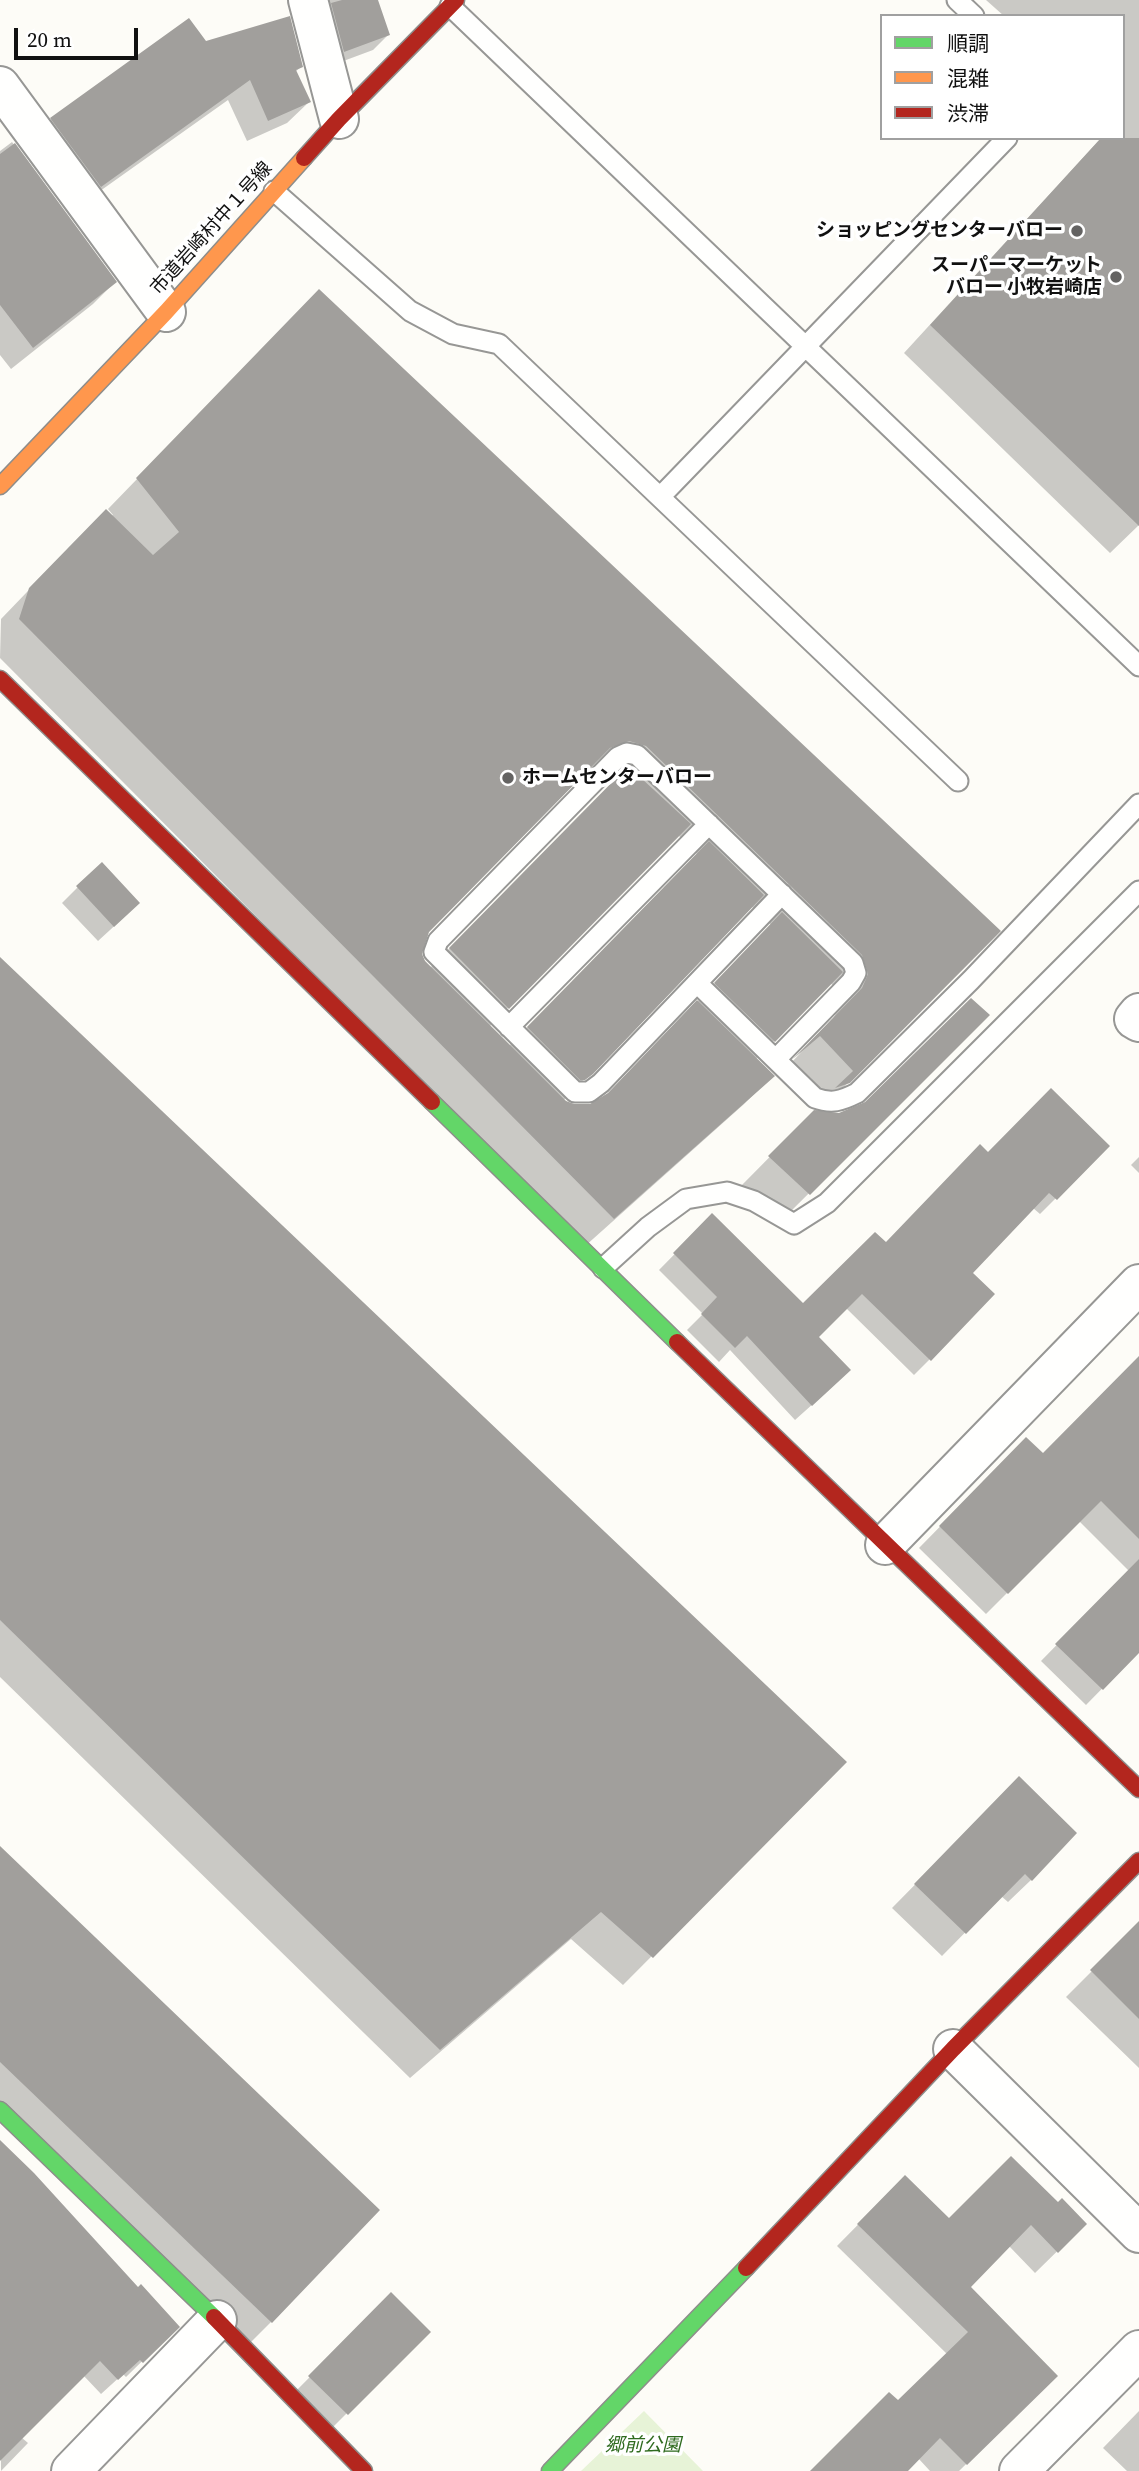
<!DOCTYPE html>
<meta charset="utf-8">
<style>
body{margin:0}
#map{position:relative;width:1139px;height:2471px;overflow:hidden;background:#fdfcf7;font-family:"Source Serif 4","Noto Sans JP",serif}
canvas{display:block}
.legend{position:absolute;left:880px;top:14px;width:245px;height:126px;box-sizing:border-box;background:#fff;border:2px solid #a0a0a0;margin:0;padding:9px 12px;list-style:none;font-size:21px;color:#111}
.legend li{display:flex;align-items:center;gap:14px;height:35px}
.legend b{width:35px;border:2px solid #a0a0a0}
.scale{position:absolute;left:14px;top:28px;width:124px;height:32px;box-sizing:border-box;border:4px solid #111;border-top:0;padding-left:9px;font-size:21px;line-height:24px;white-space:nowrap;color:#111;-webkit-text-stroke:5px #fff;paint-order:stroke}
</style>
<div id="map">
<canvas width="1139" height="2471"></canvas>
<ul class="legend">
<li><b style="height:9px;background:#63d668"></b>順調</li>
<li><b style="height:9px;background:#ff974d"></b>混雑</li>
<li><b style="height:9px;background:#b3261e"></b>渋滞</li>
</ul>
<div class="scale">20 m</div>
</div>
<script>
const g = document.querySelector('canvas').getContext('2d');
g.lineJoin = 'round';
function paint(path, color) { g.fillStyle = color; g.fill(path, 'evenodd'); }
function stroke(path, color, width, dash) { g.strokeStyle = color; g.lineWidth = width; g.lineCap = dash ? 'butt' : 'round'; g.setLineDash(dash || []); g.stroke(path); }
function label(font, color, halo, rows, align = 'center') {
  g.font = font + ' "Source Serif 4","Noto Sans JP",serif'; g.lineWidth = 7; g.setLineDash([]); g.textBaseline = 'middle'; g.strokeStyle = halo; g.fillStyle = color; for (const [text, x, y, turn = 0] of rows) {
    g.save(); g.translate(x, y); g.rotate((+turn || 0) * Math.PI / 180); g.textAlign = isNaN(turn) ? turn : align; if (halo) g.strokeText(text, 0, 0); g.fillText(text, 0, 0); g.restore();
  }
}
paint(new Path2D(`
 M644,2411l59,60h-122z`), '#e7f3d7');
paint(new Path2D(`
 M308,0h68l12,35 -15,15 -43,16z
 M986,0h153v525l-29,28 -206,-200 197,-215h22v-122h-119z
 M205,43l96,24 -6,5 14,30 -22,21 -40,18 -19,-41 -149,106 -49,-66 22,-21z
 M12,142l103,140 -22,22 -82,65 -11,-14v-204z
 M290,321l709,610 -181,182 21,2 27,-12 122,-88 -209,208 -38,-37 84,-85 -35,-37 43,-45 7,-14 -4,-17 -6,-5 -75,77 17,16 -29,29 -159,142 -584,-589 1,-39 76,-79 36,-25 -5,-6zM598,769l20,8 -188,191 -10,-14 5,-18 154,-159zM678,835l20,20 -189,191 -20,-19zM751,906l20,19 -164,171 -17,10h-16l-10,-6z
 M78,887l44,32 -24,22 -36,-38z
 M0,959l845,803 -222,223 -52,-46 -161,139 -410,-401z
 M1108,1146l-68,68 -7,-6 -63,65 -40,86 -16,16 -68,-67 -29,29 16,49 -38,34 -65,-70 -11,12 -32,-32 16,-16 -44,-44 53,-54 91,90 82,-62 103,-90z
 M1139,1157v16l-8,-8z
 M1139,1358v293l-53,54 -45,-44 88,-90 -50,-50 -93,93 -67,-66 107,-109 17,16z
 M1019,1779l12,101 -23,22 -7,-6 -59,60 -50,-48z
 M0,1848l271,474 -29,29 -242,-232z
 M1139,1927v141l-73,-71 66,-66z
 M0,2165l177,162 -51,50 -3,-3 -22,20 -18,-19 -62,62 7,6 -27,28z
 M905,2177l44,44 109,-17 27,20 -50,49 -26,-27 -40,41 87,89 -97,95h-29l-12,-13 -13,13h-93l86,-68 50,-48 -111,-109z
 M391,2295l37,37 -97,97 -37,-36z
 M1139,2411v60h-12l-24,-23z`), '#0003');
paint(new Path2D(`
 M342,0h36l12,35 -46,17 -13,-49z
 M290,16l13,51 -7,3 15,32 -43,19 -18,-41 -149,107 -51,-69 139,-100 17,23z
 M1101,138h38v388l-209,-201z
 M15,143l102,139 -84,66 -33,-43v-151z
 M319,289l682,642 -151,152 -15,5 18,-17 -33,-35 -27,23 69,-71 6,-14 -6,-19 -216,-209 -17,-5 -19,7 -181,184 -7,22 3,7 75,74 66,66 8,3h16l18,-11 89,-93 78,76 -161,143 -595,-600 10,-31 77,-79 47,46 26,-23 -43,-54z
 M628,766l63,58 -182,185 -60,-61z
 M709,841l55,54 -171,179 -8,6h-5l-53,-53z
 M102,862l38,41 -26,24 -38,-41z
 M782,912l61,60 -68,70 -61,-59z
 M0,957l847,805 -194,196 -52,-46 -161,138 -440,-430z
 M971,998l19,17 -180,180 -42,-39 46,-46 25,3 26,-11z
 M1051,1088l59,58 -53,54 -8,-7 -76,80 22,21 -64,67 -69,-67 -43,43 32,33 -39,36 -65,-70 -12,12 -34,-34 16,-17 -44,-44 39,-40 91,90 72,-71 11,10 94,-98 8,8z
 M1139,1356v183l-38,-38 -93,93 -69,-68 87,-89 17,16z
 M1139,1559v94l-36,37 -48,-46z
 M1019,1776l58,57 -45,48 -7,-7 -59,60 -52,-50z
 M0,1846l380,364 -108,113 -272,-261z
 M1139,1921v98l-49,-49z
 M0,2140l34,33 104,114 3,-3 39,43 -37,36 -3,-3 -22,20 -18,-19 -100,100z
 M1011,2156l47,46 4,-4 25,26 -29,29 -27,-28 -60,62 87,89 -91,89 -27,-27 -32,33h-98l79,-79 9,8 70,-68 -111,-108 48,-49 44,43z
 M391,2292l40,40 -83,83 -40,-39z`), '#a19f9c');
const lane = new Path2D(`
 M957,0l17,16
 M450,6l689,660
 M274,191l136,120 43,23 46,10 459,437
 M661,496l346,-358
 M697,983l118,115c17,6 26,3 42,-5l114,-113 168,-176
 M509,1027l200,-203
 M776,1059l75,-77 5,-9 -3,-10 -216,-208 -10,-2 -9,4 -180,184 -4,11 141,140h14l12,-9 181,-189
 M603,1268l45,-41 38,-28 41,-7 27,9 40,23 33,-21 312,-312`);
const street = new Path2D(`
 M308,0l31,119
 M0,86l166,226
 M1139,1013l-5,6 5,3
 M885,1545l254,-261
 M953,2049l186,184
 M71,2471l146,-151
 M1019,2471l120,-121`);
const fast = new Path2D(`
 M432,1102l245,240
 M0,2110l214,207
 M550,2471l196,-203`);
const slow = new Path2D(`
 M0,486l166,-174 138,-154`);
const jam = new Path2D(`
 M304,158l35,-39 117,-119
 M0,679l432,423
 M677,1342l462,447
 M746,2268l207,-219 186,-188
 M214,2317l150,154`);
stroke(lane, '#979795', 23);
stroke(street, '#979795', 42);
stroke(fast, '#8e8d8b', 19);
stroke(slow, '#8e8d8b', 19);
stroke(jam, '#8e8d8b', 19);
stroke(lane, '#fffffe', 19);
stroke(street, '#fffffe', 38);
stroke(fast, '#63d668', 16);
stroke(slow, '#ff974d', 16);
stroke(jam, '#b3261e', 16);
for (const [x, y, r, color] of [
 [1077,231,7,"#646362"],
 [1116,277,7,"#646362"],
 [508,778,7,"#646362"]
]) { const dot = new Path2D(); dot.arc(x, y, r, 0, 2 * Math.PI); g.fillStyle = color; g.fill(dot); stroke(dot, '#fff', 2.5); }
label('19px', '#111', '#fff', [
 ["市道岩崎村中１号線",212,229,-48]
]);
label('bold 19px', '#111', '#fff', [
 ["ショッピングセンターバロー",1063,231],
 ["スーパーマーケット",1102,266],
 ["バロー 小牧岩崎店",1102,288],
 ["ホームセンターバロー",522,778,"left"]
], 'right');
label('italic 19px', '#2f6b1f', '#fff', [
 ["郷前公園",643,2446]
]);
</script>
